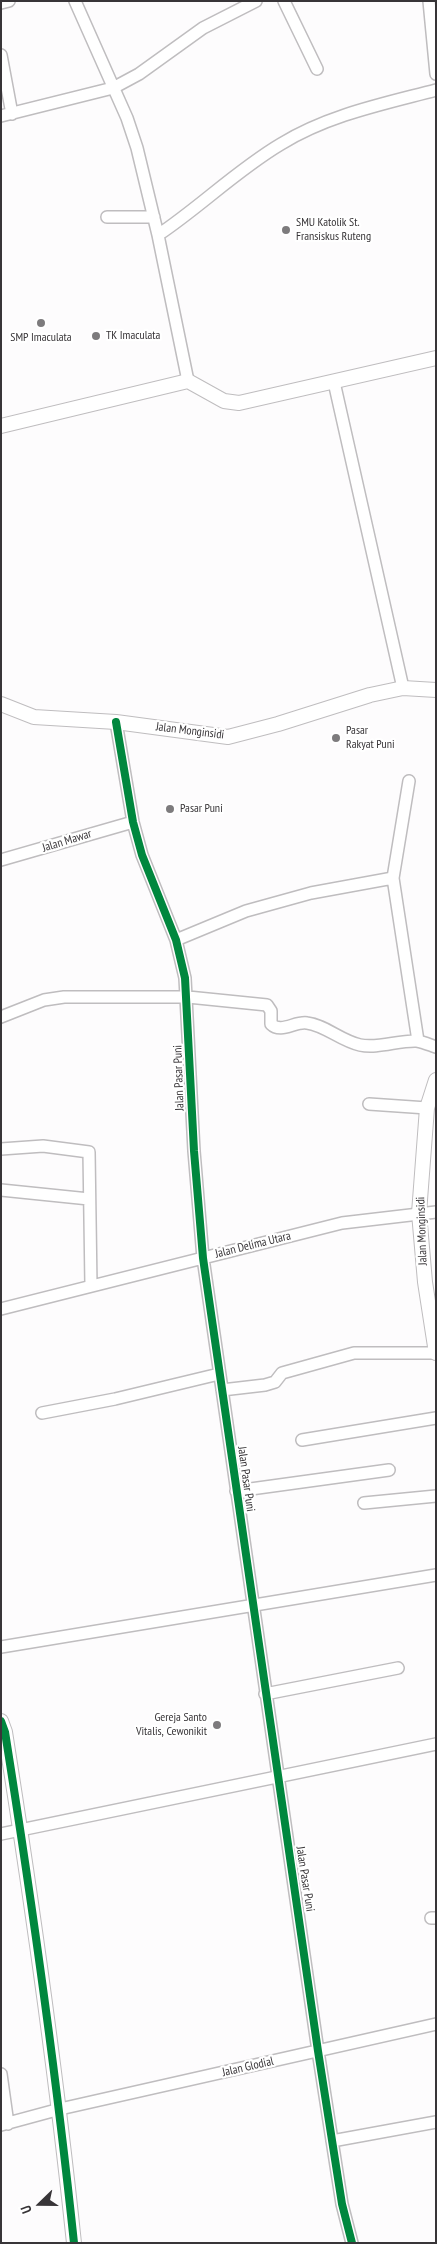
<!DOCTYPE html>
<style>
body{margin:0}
#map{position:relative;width:437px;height:2244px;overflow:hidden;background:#fdfcfd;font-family:"PT Sans Narrow",sans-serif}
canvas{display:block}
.frame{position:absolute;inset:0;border:2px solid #383538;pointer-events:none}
.north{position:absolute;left:15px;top:2179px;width:50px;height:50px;-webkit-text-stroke:4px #fff;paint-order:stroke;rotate:248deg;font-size:14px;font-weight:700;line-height:20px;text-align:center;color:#383538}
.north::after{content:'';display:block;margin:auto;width:18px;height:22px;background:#383538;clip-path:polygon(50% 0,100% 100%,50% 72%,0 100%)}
</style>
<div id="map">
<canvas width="437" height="2244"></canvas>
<div class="frame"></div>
<div class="north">U</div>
</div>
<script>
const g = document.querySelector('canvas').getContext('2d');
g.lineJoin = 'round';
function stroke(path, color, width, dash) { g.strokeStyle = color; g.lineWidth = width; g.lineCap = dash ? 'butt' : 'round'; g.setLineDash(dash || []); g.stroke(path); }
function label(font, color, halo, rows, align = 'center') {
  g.font = font + ' "PT Sans Narrow",sans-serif'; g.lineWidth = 4.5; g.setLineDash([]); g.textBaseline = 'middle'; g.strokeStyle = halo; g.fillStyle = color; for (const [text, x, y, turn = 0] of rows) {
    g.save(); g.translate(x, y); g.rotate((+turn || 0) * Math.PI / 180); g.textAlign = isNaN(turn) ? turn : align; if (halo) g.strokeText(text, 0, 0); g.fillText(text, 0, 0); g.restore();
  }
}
const minor = new Path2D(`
 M75,1l52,117 10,30 21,87 30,146
 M284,1l33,68
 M429,1l7,73
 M1,3l8,-2
 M1,55l11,59
 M1,116l112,-28 26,-14 64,-46 53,-27
 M107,217h47
 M158,235c42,-28 79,-65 123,-91 47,-29 102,-40 155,-54
 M334,382l69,306
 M116,722l17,100 9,33 34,85 9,38 9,173 9,107 115,793 24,153 10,39
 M409,781l-16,97 25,163
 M1,860l132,-38
 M176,940l70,-29 65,-18 82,-15
 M1,1017l43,-17 20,-3h124l79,8 4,6v13c10,10 24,-3 36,-1 18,2 34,18 53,22 18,4 39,-5 57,-4 6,1 13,4 19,6
 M369,1104l58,4
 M1,1149l42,-3 46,6 2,134
 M1,1190l88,9
 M1,1309l341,-86 94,-11
 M222,1390l43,-5 10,-3 7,-9 72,-20h82
 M42,1413l73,-14 104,-25
 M302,1440l134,-22
 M236,1491l153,-21
 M364,1503l72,-7
 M1,1647l435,-72
 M265,1694l133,-26
 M1,1834l435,-90
 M431,1918h5
 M1,2074l7,50
 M1,2125l59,-16 376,-85
 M332,2141l104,-19`);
const tertiary = new Path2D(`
 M1,426l187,-45 36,20 15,2 197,-45
 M1,704l33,13 82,5 112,15 50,-13 92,-29 33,-7 33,2
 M436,1080l-9,28 -8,105 6,69 11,71
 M1,1721l4,11c27,170 51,340 69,511`);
stroke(minor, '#bfbdbf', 14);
stroke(tertiary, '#bfbdbf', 16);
stroke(minor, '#fff', 11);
stroke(tertiary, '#fff', 14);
stroke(new Path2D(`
 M116,722l17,100 9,33 34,85 9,38 9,173 9,107 115,793 24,153 10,39
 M1,1721l4,11c27,170 51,340 69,511`), '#00873e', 8);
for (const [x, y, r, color] of [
 [286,230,5,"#7d7b7d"],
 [41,323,5,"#7d7b7d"],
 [96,336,5,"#7d7b7d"],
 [336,738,5,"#7d7b7d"],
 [170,809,5,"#7d7b7d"],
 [217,1725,5,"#7d7b7d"]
]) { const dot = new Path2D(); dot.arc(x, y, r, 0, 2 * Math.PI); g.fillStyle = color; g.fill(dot); stroke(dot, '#fff', 2); }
label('12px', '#383538', '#fff', [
 ["SMU Katolik St.",296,223],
 ["Fransiskus Ruteng",296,237],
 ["TK Imaculata",106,336],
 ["SMP Imaculata",41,338,"center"],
 ["Pasar",346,731],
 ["Rakyat Puni",346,745],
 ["Pasar Puni",180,809],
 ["Gereja Santo",207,1718,"right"],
 ["Vitalis, Cewonikit",207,1732,"right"]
], 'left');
label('12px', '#383538', '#fff', [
 ["Jalan Monginsidi",190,731,7],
 ["Jalan Mawar",67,841,-17],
 ["Jalan Pasar Puni",179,1078,-92],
 ["Jalan Monginsidi",422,1231,-92],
 ["Jalan Delima Utara",253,1245,-14],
 ["Jalan Pasar Puni",246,1479,82],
 ["Jalan Pasar Puni",305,1879,81],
 ["Jalan Glodial",248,2067,-13]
]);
</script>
